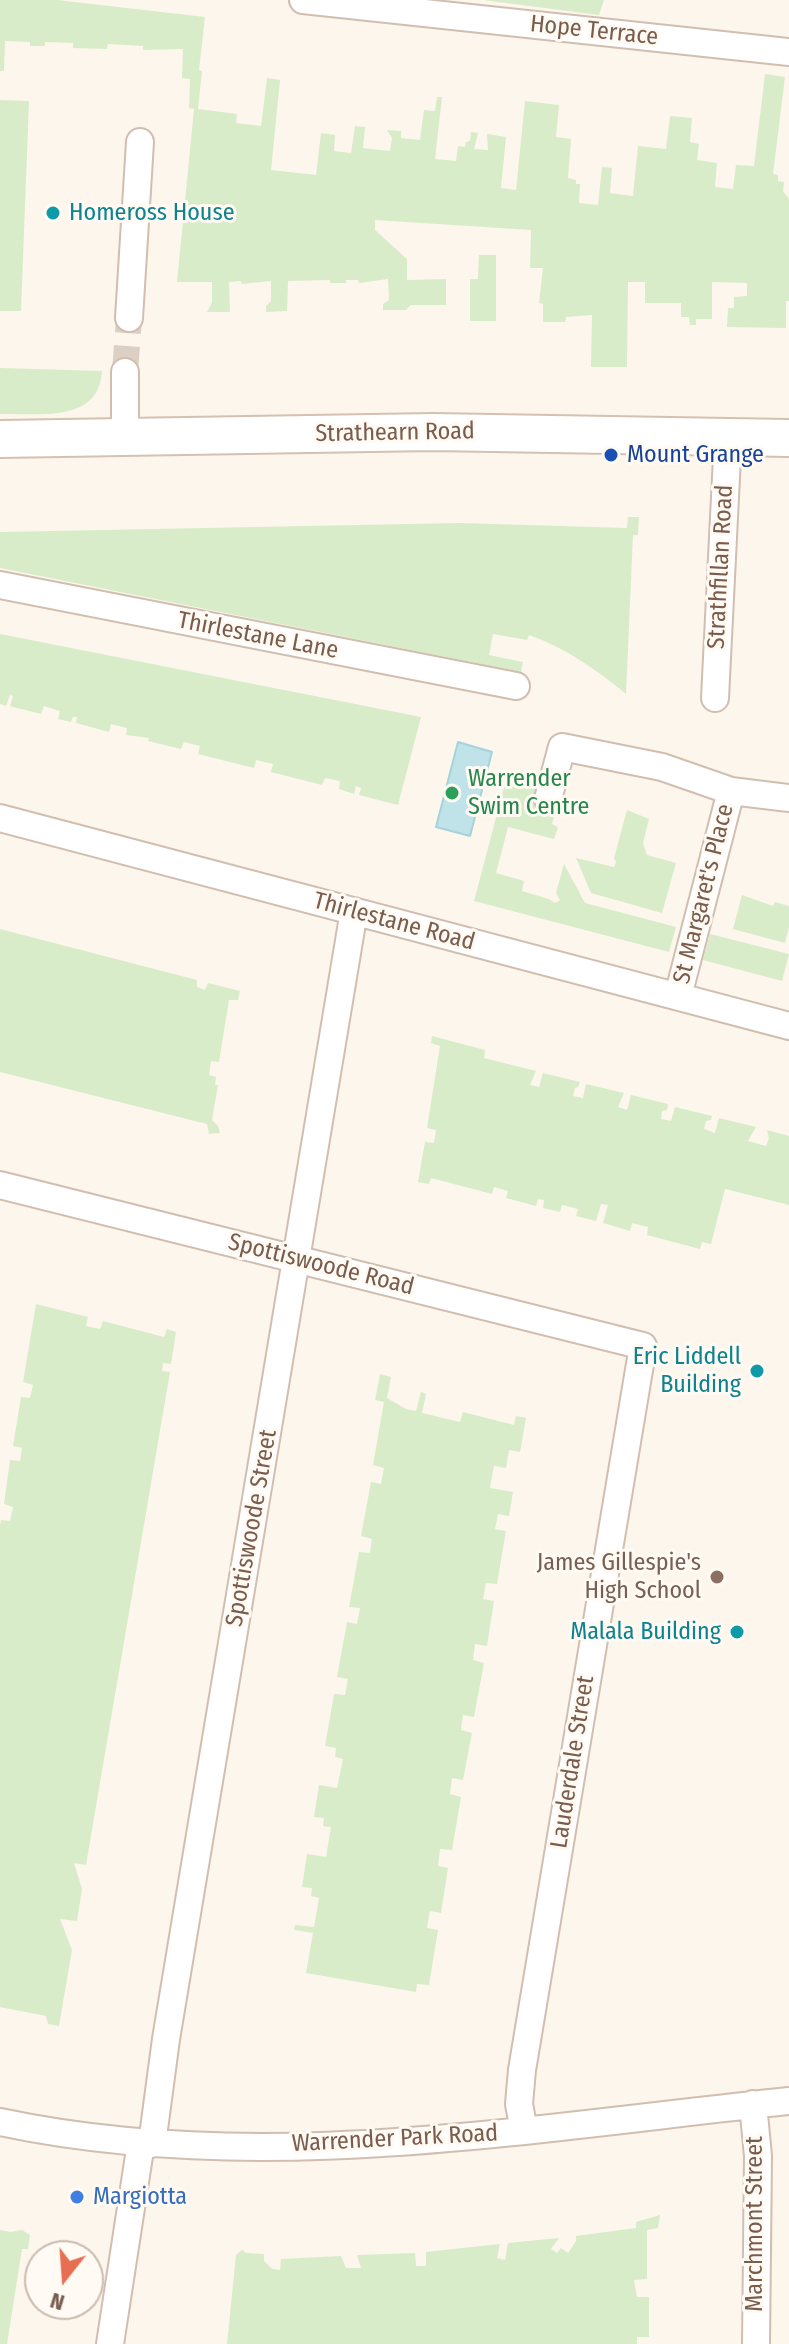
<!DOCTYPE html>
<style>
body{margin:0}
#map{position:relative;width:789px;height:2344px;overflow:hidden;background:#fdf6ec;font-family:"Fira Sans Condensed",sans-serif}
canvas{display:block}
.north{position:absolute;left:24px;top:2240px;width:80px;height:80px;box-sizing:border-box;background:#fffaf3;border:2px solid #cabbb1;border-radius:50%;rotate:197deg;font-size:22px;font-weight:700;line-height:32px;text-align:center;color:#7a5c4d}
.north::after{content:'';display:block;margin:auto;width:28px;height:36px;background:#e76f51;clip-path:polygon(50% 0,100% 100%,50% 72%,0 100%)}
</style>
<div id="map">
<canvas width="789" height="2344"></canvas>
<div class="north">N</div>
</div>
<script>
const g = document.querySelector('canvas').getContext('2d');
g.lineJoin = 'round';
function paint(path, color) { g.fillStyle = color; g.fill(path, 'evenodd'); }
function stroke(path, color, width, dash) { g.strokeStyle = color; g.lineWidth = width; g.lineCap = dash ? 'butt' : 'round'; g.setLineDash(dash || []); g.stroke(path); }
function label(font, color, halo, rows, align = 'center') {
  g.font = font + ' "Fira Sans Condensed",sans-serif'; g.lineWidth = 6; g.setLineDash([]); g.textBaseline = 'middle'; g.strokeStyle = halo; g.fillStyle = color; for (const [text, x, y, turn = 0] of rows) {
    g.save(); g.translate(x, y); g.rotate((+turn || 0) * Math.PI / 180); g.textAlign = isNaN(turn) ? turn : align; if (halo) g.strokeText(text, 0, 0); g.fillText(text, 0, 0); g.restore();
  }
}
paint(new Path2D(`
 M0,0h57l148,17 -6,53 3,1 -4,38 39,5 -1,9 25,3 6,-48 13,2 -9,90 45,5 5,-42 14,2 -1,16 17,2 4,-27 10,1 -2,21 27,3 2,-13 -5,-8 14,1v7l19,2 4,-30 11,1 2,-14h5l-7,62 21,2 2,-15 7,1 1,-5 4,-1 1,-9 7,1 -4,16 14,1 -1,-16 19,3 -5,51 15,2 9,-89 34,4 -3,32 15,2 -3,39 8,2v4h4l-1,19 19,2 4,-38 10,1 -2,25 23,3 5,-50 28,3 4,-33 22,2 -2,24 9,2 -2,16 20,3 -2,24 18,2 3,-24 18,1 11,-92 20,3 -12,97 5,1v6l6,1 -1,9 6,8v102h-3v27l-59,-1 1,-19h6v-11l13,-1v-13l-35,-1v37h-16v6h-6l-1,-8h-8v-14h-36v-21h-17l-1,85h-36l1,-52 -26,2 -1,5h-22v-18l-4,-1 4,-35h-13l1,-38 -156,-10v10l32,29v21l39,-1v26h-35l-5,5h-23v-6l6,-4 -1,-21 -29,4 -1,-3h-12v3h-16v-3l-42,1 -1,30 -21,1v-6l5,-5v-20l-29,3 -1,-3 -12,1 1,30h-23l5,-10v-20h-35l17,-173 -5,-1 1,-29 -8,-1 1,-29 -40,1v-4l-35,-2 -1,5 -34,-1v-5l-28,-1v4h-15v-4l-25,-1 -1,30h-4z
 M483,0h121l-5,15z
 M0,100l29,1 -8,210h-21z
 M479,255h17v66h-26v-42h8z
 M0,368l102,3c-3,53 -63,42 -102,43z
 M628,517h11l-1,18h-5l-7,159c-29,-24 -62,-47 -97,-59l-2,5 -34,-6 -4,21 34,7 -2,10 -521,-104v-36l460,-9 167,5z
 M0,634l421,83 -23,88 -39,-10 2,-7 -5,-2 -2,8 -15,-5 1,-8 -15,-3 -3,7 -51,-13 2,-8 -17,-4 -2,8 -56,-14 2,-8 -16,-4 -3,7 -33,-8 1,-3 -23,-3 1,-7 -16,-4 -2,8 -33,-9 1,-6h-4l-2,5 -13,-3 2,-8 -16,-5 -3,8 -28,-7 -3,-1 3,-10 -3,-1 -4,11 -6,-2z
 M506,780l36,9 15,17 -5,18 6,3 -4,12 -46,-12 -12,46 28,8 -2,10 27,8 6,4 5,-3 -4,-7 8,-29 21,39 91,24 -7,25 -195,-51z
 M627,810l22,9 -6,24 4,12 29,8 -14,50 -71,-20 -15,-35 38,9 2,-5 -2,-4z
 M742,895l31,11 2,-4 14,4v21l-4,16 -52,-14z
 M0,929l197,51v7l8,3 3,-7 32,8 -2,9h-9l-10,62 -8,-1 -2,14 7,2 -1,8h3l-6,35 6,6 2,7 -11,1 -2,-10 -207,-52z
 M710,934l79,20 -7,27 -79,-21z
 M432,1036l53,14 -1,8 52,13 -6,14 9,2 4,-14 37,9 -2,5 -3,1 -2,8 10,2 3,-14 38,9 -6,14 9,3 4,-15 37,9 -1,6 -5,1 -1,8 10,2 4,-14 37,9 -1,4 -5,1 -2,8 11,4 4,-15 37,9 -8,14 18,5 3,-8 -2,-8 22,6v69l-64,-16 -14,55 -9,-2 -2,7 -53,-14 1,-8 -16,-4 -2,8 -27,-8 5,-18 -7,-1 -5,17 -20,-5 2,-7 -16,-4 -2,7 -17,-4 1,-8 -6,-1 -2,7 -30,-8 2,-7 -14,-4 -2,7 -61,-16 -2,6 -11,-2 7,-40 9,1 2,-13 -9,-2 13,-82 -9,-3z
 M36,1304l52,13 -2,9 14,3 3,-8 61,16 3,-8 9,3 -5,32 -8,-1 -1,8 8,1 -84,493 -12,-2 8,26 -5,32 -17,-2 12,31 -13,76 -11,-2 -2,-8 -46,-9v-482l1,-5 9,1 3,-14 -9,-3 6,-44 10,1 2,-13 -9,-2 8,-49 9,1 3,-13 -10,-3z
 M380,1374l11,3 -4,21 19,11 10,2 5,-19 5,2 -4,19 38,9 3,-10 51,13 2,-9 10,2 -6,34 -11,-2 -3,18 -12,-2 -4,22 23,4 -4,24 -11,-2 -3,15 11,2 -9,53 -11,-1 -3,16 11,2 -7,45 -12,-2 -2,16 11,3 -10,54 -11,-2 -2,15 11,3 -9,47 -11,-2 -2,16 11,3 -9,53 -12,-1 -2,17 10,2 -7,45 -11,-2 -3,17 11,2 -9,55 -12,-1 -1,8 -110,-19 7,-40 -19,-3 1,-5 19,2 5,-29 -8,-2 1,-8 -10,-1 5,-33 19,3 5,-30 -8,-1 1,-8 -10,-1 5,-32 18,3 6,-29 -8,-2 1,-9 -11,-2 9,-52 11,1 3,-16 -11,-2 10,-55 10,2 3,-16 -11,-1 10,-55 11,1 2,-14 -11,-3 10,-54 10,2 3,-16 -11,-3 11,-63 -9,-2z
 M660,2215l-2,13 -11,2v49l-13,1 3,17h12v40h-12v7h-410l9,-89 6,-5 4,3 18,1v7l8,8 8,1 1,-11 60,-3 5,12h15l-4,-13 58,-2 1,13h10v-14l74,-8 -3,14 8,2 3,-17 51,-5 -8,11 6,4 4,-5 7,5 8,-12v-5l60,-8v-6z
 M0,2230l10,2 12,-2 8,5 -2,14h-6l-15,95h-7z`), '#d8ecc9');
const water = new Path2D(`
 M458,742l34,10 -22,84 -34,-9z`);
paint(water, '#bfe3e8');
stroke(water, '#a5d3da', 2);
stroke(new Path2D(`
 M125,372l4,-54`), '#dcd0c4', 26, [26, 13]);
const street = new Path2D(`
 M303,0l486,52
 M129,318l11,-176
 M125,436v-64
 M0,585l516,101
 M715,698l13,-261
 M548,799l14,-52 100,20 69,24 58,7
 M0,818l789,208
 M678,996l53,-205
 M0,1185l643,161 -121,724 -3,34 5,27
 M753,2104l5,52 -2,188
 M0,2122c258,55 530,6 789,-21
 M152,2144l14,-105 188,-1128
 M110,2344l31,-201`);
const secondary = new Path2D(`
 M0,439l433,-7 356,6`);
stroke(street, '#d1beb0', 30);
stroke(secondary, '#d6c0b0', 40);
stroke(street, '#fff', 26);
stroke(secondary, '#fff', 36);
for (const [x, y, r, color] of [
 [53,213,8,"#0f9aa8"],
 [611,455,8,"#1a4fb4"],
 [452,793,8,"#2e9e5b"],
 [757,1371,8,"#0f9aa8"],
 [717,1577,8,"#8d6e63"],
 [737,1632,8,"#0f9aa8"],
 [77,2197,8,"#3f7fe0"]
]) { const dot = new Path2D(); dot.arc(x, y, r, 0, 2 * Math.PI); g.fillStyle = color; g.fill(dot); stroke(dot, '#fffaf3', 3); }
label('24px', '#7a5c4d', '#fffaf3', [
 ["Hope Terrace",594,31,6],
 ["Strathearn Road",395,433,-1],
 ["Strathfillan Road",721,567,-87],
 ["Thirlestane Lane",258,636,11],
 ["St Margaret's Place",704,894,-76],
 ["Thirlestane Road",394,922,15],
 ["Spottiswoode Road",321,1265,14],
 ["Spottiswoode Street",252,1528,-80],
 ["Lauderdale Street",573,1762,-81],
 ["Warrender Park Road",395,2139,-3],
 ["Marchmont Street",755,2224,-90]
]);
label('24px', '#0d838f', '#fffaf3', [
 ["Homeross House",69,213,"left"],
 ["Eric Liddell",741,1357],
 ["Building",741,1385],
 ["Malala Building",721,1632]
], 'right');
label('24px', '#164399', '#fffaf3', [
 ["Mount Grange",627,455]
], 'left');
label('24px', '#27864d', '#fffaf3', [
 ["Warrender",468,779],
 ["Swim Centre",468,807]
], 'left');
label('24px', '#785e54', '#fffaf3', [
 ["James Gillespie's",701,1563],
 ["High School",701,1591]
], 'right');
label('24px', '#366cbe', '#fffaf3', [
 ["Margiotta",93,2197]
], 'left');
</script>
